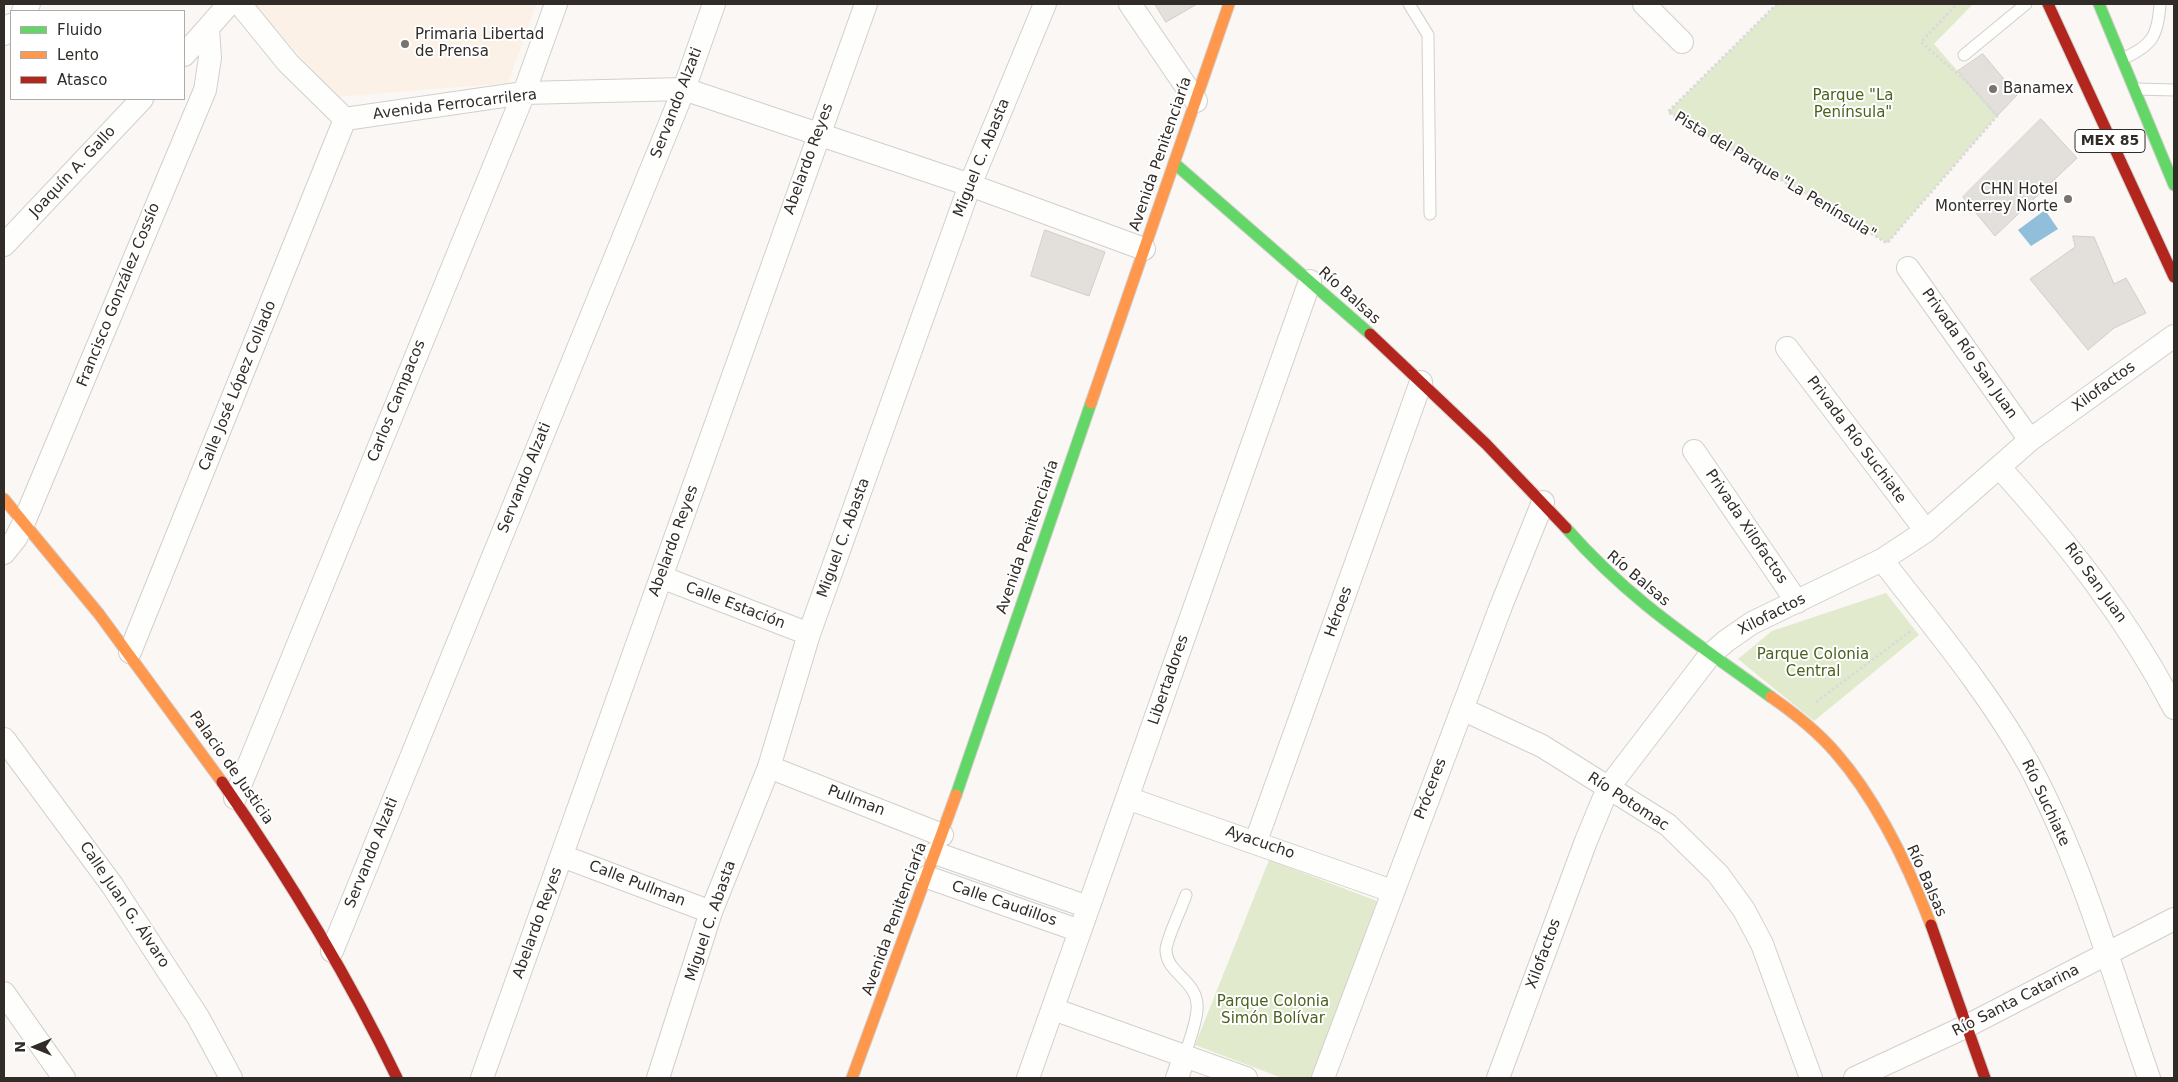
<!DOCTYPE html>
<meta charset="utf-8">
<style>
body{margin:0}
#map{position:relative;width:2178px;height:1082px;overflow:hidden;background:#faf7f4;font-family:"DejaVu Sans",sans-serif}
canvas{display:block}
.frame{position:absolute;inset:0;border:5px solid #312c28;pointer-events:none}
.legend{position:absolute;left:10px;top:10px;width:175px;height:90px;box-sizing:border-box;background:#fff;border:1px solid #adaba9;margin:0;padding:6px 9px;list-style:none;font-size:15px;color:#312c28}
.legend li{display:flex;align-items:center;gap:10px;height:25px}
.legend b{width:25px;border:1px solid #adaba9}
.north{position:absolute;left:10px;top:1022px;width:50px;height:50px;-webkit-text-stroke:4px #fff;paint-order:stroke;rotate:270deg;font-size:14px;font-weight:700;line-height:20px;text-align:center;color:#312c28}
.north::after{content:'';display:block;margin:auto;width:18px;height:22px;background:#312c28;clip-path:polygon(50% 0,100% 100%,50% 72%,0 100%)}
</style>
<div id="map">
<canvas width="2178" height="1082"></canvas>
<div class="frame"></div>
<ul class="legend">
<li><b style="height:6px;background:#63d668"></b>Fluido</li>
<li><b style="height:6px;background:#ff974d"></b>Lento</li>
<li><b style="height:6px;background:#b3261e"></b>Atasco</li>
</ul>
<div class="north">N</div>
</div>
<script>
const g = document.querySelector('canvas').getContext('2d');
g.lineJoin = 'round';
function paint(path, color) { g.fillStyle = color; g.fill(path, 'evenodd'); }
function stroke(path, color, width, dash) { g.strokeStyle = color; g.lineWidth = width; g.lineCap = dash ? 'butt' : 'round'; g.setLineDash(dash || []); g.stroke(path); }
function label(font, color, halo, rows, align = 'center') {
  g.font = font + ' "DejaVu Sans",sans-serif'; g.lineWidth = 4; g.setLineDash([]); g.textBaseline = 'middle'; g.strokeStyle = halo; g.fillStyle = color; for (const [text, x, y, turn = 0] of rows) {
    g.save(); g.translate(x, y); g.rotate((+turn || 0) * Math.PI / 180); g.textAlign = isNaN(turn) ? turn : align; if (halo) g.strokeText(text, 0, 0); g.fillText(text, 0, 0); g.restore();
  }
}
paint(new Path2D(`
 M253,4h283l-28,79 -172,14z`), '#fcf1e6');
paint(new Path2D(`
 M1777,4h196l-39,40 63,72 -110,127 -219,-131z
 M1886,593l33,42 -105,86 -76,-62 34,-28z
 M1269,860l108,41 -65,177h-30l-87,-33z`), '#e1eacd');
paint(new Path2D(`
 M2045,210l13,19 -27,17 -13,-16z`), '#91bedb');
const building = new Path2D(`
 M1155,4h42l-31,18z
 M1983,54l34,41 -20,21 -39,-45z
 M2041,119l36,39 -82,78 -32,-39z
 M1045,230l60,22 -16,44 -58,-20z
 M2073,236l21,1 20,47 12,-6 20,35 -32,15 -26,22 -58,-71 45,-32z`);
paint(building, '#e3e0dc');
stroke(building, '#d0cdca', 1);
const lane = new Path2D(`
 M1409,4l19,31 2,179
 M1964,55l62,-51
 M2122,59c30,-13 36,-23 38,-55
 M2135,89l39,1
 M1185,1055c4,-14 11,-30 12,-45 3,-29 -31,-36 -31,-60 0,-10 16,-43 20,-55`);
const street = new Path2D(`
 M240,4l48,59 57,56
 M1130,4l66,97
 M1644,4l38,38
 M23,11l6,-7
 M4,34l7,-9
 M184,55l45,-51
 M345,119l179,-26 160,-4 286,96 174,64
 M4,245l138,-146
 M1908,268l122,172
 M1787,348l139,183
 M1694,451l103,151
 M2000,468c67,74 128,151 174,240
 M4,553l12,-15 8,-16 181,-432 5,-32 -2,-29
 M1882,560c51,66 106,131 146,203 54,99 84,210 121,315
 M661,577l148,57
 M130,652l215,-533
 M1462,709l80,37 126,79 50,49 26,36 18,34 49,134
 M4,739l108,146 86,132 33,61
 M769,767l173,68
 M235,798l289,-705 32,-89
 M1127,798l265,93
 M1256,841l165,-459
 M935,853l153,54
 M562,856l149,56
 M927,877l153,54
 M332,951l352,-862 30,-85
 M4,993l60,85
 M1053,1009l193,69
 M482,1078l384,-1074
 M658,1078l53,-166 58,-145 40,-133 161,-449 75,-181
 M1028,1078l282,-797
 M1177,1078l8,-23
 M1323,1078l178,-472 42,-104
 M1498,1078l88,-237 22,-53 102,-133 16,-14 26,-18 130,-63 44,-29 104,-91 144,-104
 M1855,1078l112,-52 207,-107`);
const fast = new Path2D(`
 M2099,4l75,181
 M1174,163l196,171
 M1566,528c64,73 128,113 205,169
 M956,795l135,-392`);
const slow = new Path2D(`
 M1091,403l138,-399
 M4,499l95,115 123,168
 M1771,697c23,16 45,33 64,55 43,49 73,113 96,173
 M852,1078l104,-283`);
const jam = new Path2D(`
 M2048,4l126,273
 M1370,334l116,110 80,84
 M222,782c66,95 125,192 175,296
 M1931,925l54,153`);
stroke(lane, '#d2cfcc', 13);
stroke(street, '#d2cfcc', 24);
stroke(fast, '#d2cfcc', 13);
stroke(slow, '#d2cfcc', 13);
stroke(jam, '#d2cfcc', 13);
stroke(new Path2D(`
 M1777,4l-109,108 219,131 110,-127 -29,-33 -47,-41 36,-38
 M1816,702l95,-71`), '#dbdad9', 3, [2.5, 2.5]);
stroke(lane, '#fefefd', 11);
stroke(street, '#fefefd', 22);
stroke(fast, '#63d668', 11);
stroke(slow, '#ff974d', 11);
stroke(jam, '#b3261e', 11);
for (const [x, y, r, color] of [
 [405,44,5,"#77736f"],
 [1993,89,5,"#77736f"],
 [2068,199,5,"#77736f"]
]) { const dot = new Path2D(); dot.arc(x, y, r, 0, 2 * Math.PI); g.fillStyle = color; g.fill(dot); stroke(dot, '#fff', 2); }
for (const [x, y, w] of [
 [2110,141,70]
]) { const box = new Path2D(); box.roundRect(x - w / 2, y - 11.5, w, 23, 4); g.fillStyle = '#fff'; g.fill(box); stroke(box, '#312c28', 1); }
label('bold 14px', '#312c28', null, [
 ["MEX 85",2110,141]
]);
label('15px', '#312c28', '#fff', [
 ["Primaria Libertad",415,35],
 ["de Prensa",415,52],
 ["Banamex",2003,89],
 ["CHN Hotel",2058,190,"right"],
 ["Monterrey Norte",2058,207,"right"]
], 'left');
label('15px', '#4b611c', '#fff', [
 ["Parque \"La",1853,96],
 ["Península\"",1853,113],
 ["Parque Colonia",1813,655],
 ["Central",1813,672],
 ["Parque Colonia",1273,1002],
 ["Simón Bolívar",1273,1019]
]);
label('15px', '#312c28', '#fff', [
 ["Servando Alzati",677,103,-69],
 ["Avenida Ferrocarrilera",455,105,-7],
 ["Avenida Penitenciaría",1161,154,-71],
 ["Miguel C. Abasta",982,158,-68],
 ["Abelardo Reyes",809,159,-70],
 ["Joaquín A. Gallo",73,172,-47],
 ["Pista del Parque \"La Península\"",1775,176,31],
 ["Francisco González Cossío",119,295,-68],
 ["Río Balsas",1349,296,42],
 ["Privada Río San Juan",1969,354,55],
 ["Calle José López Collado",238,386,-68],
 ["Xilofactos",2104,387,-36],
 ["Carlos Campacos",397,401,-68],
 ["Privada Río Suchiate",1856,440,53],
 ["Servando Alzati",525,478,-68],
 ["Privada Xilofactos",1746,527,56],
 ["Avenida Penitenciaría",1028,537,-71],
 ["Miguel C. Abasta",844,538,-70],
 ["Abelardo Reyes",674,541,-70],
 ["Río Balsas",1638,579,40],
 ["Río San Juan",2095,583,54],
 ["Calle Estación",735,606,21],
 ["Héroes",1339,612,-70],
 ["Xilofactos",1772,615,-27],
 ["Libertadores",1169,680,-71],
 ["Palacio de Justicia",231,768,55],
 ["Próceres",1431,789,-69],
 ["Pullman",856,801,21],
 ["Río Potomac",1628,802,33],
 ["Río Suchiate",2045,803,65],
 ["Ayacucho",1260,843,19],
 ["Servando Alzati",372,853,-68],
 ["Río Balsas",1926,881,66],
 ["Calle Pullman",637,884,21],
 ["Calle Caudillos",1004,904,19],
 ["Calle Juan G. Álvaro",124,905,56],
 ["Avenida Penitenciaría",895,919,-70],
 ["Miguel C. Abasta",711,921,-71],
 ["Abelardo Reyes",538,923,-70],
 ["Xilofactos",1544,954,-70],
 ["Río Santa Catarina",2016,1001,-27]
]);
</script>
